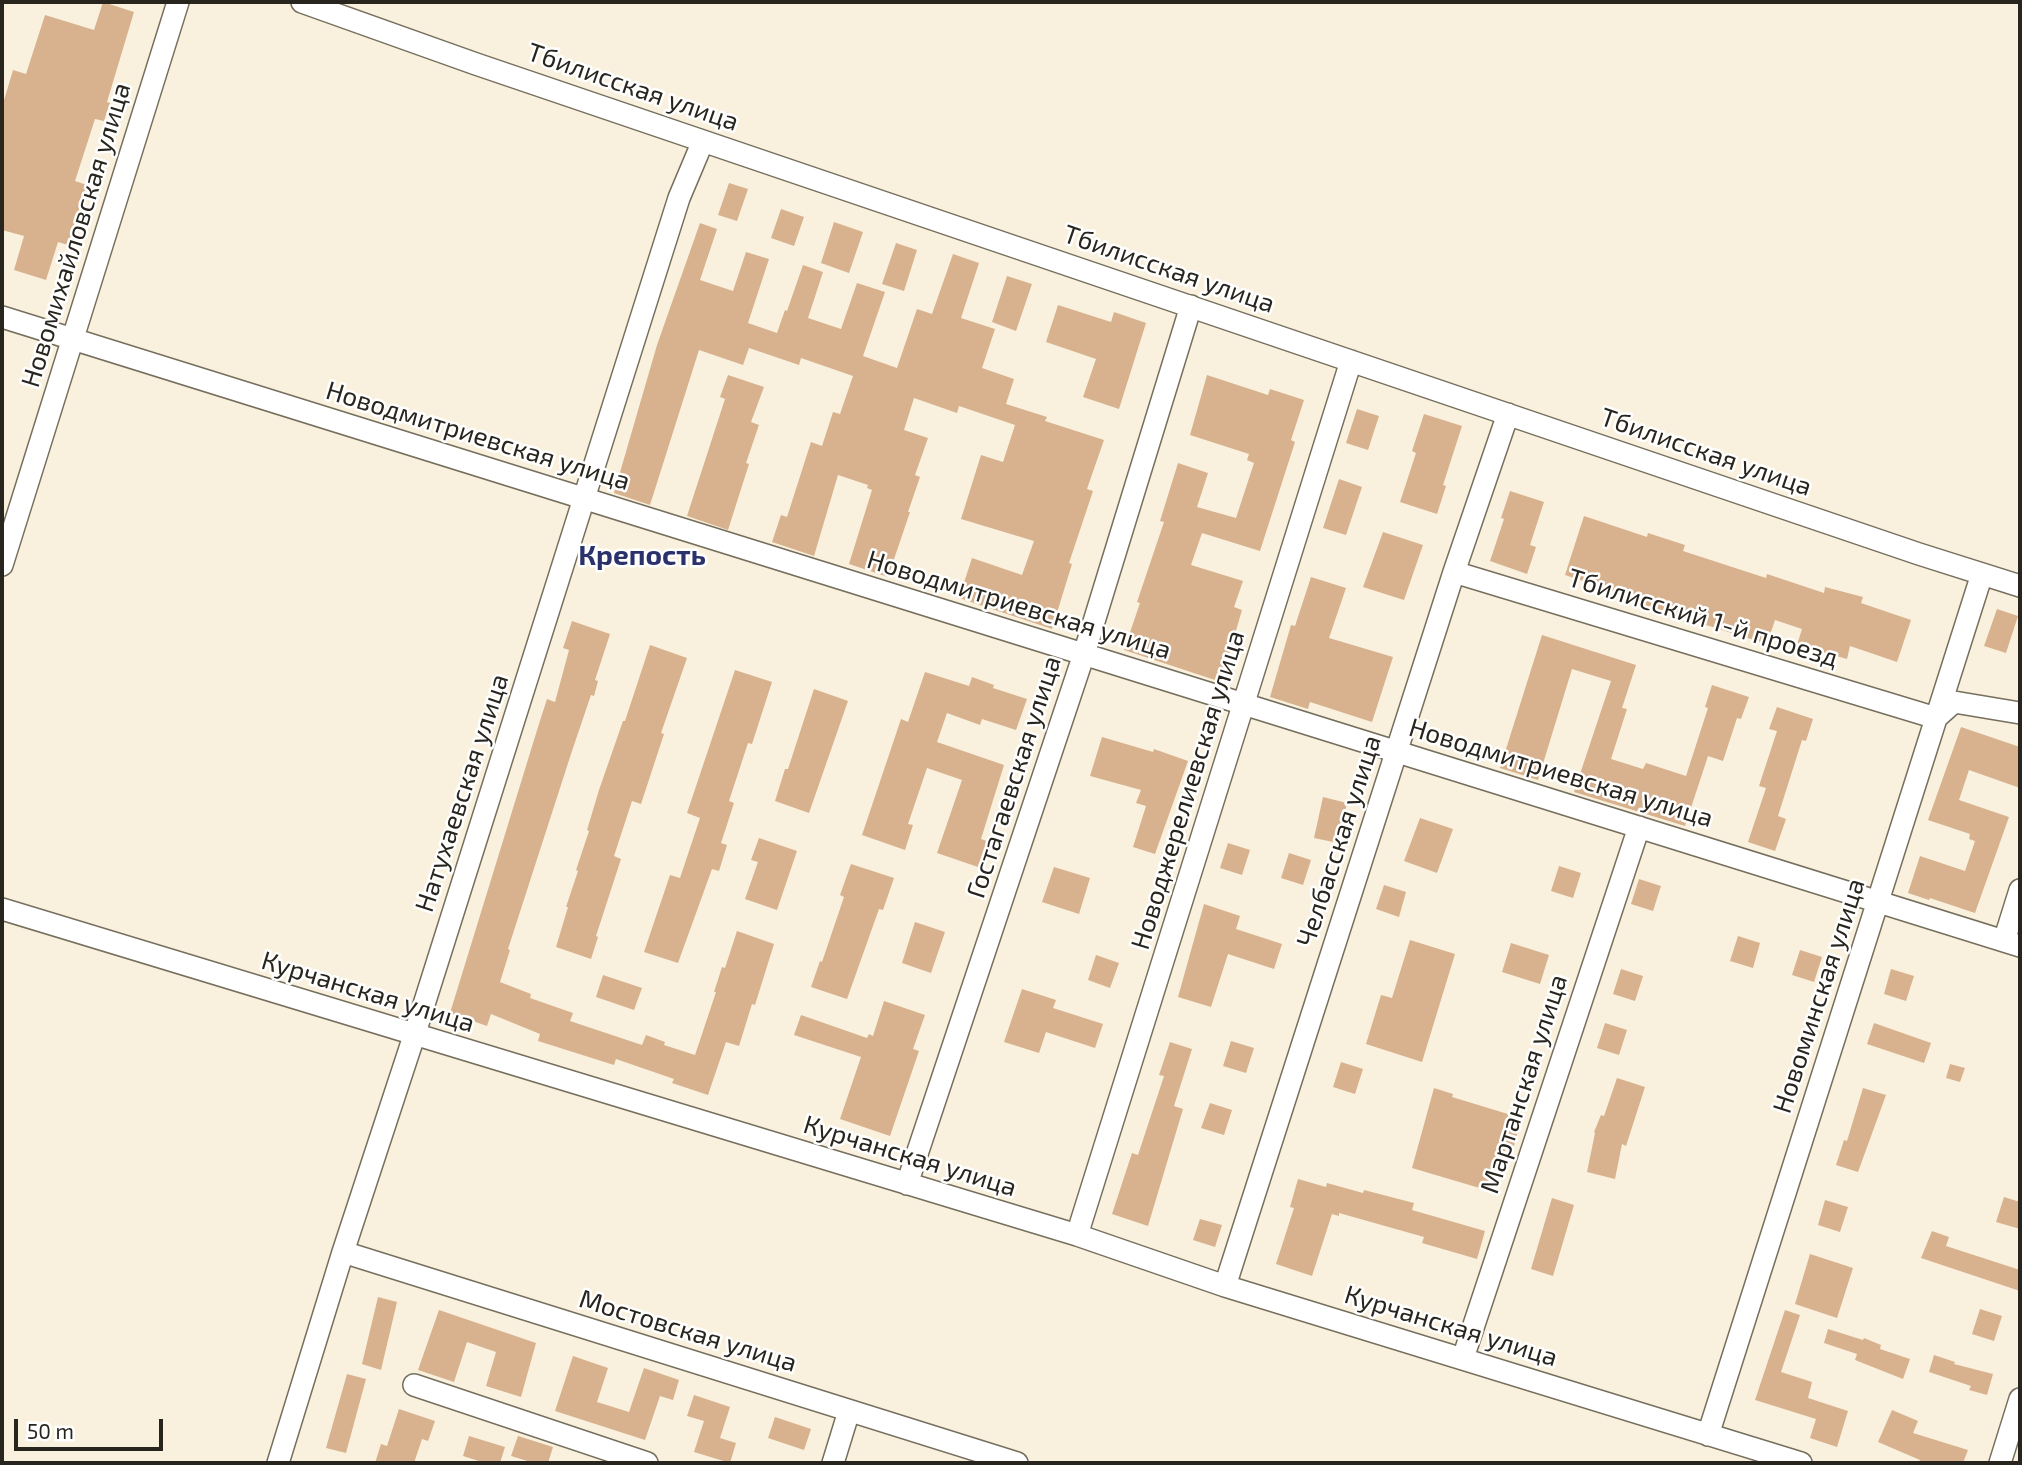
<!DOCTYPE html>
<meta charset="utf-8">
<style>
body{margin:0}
#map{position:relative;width:2022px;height:1465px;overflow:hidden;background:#f9f1dd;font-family:"Exo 2",sans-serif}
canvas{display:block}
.frame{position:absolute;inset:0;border:4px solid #28251e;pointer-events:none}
.scale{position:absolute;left:14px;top:1419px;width:149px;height:32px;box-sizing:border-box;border:4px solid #28251e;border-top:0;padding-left:9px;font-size:21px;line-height:24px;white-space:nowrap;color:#28251e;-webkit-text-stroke:5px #fff;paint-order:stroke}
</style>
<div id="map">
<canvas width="2022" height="1465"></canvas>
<div class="frame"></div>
<div class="scale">50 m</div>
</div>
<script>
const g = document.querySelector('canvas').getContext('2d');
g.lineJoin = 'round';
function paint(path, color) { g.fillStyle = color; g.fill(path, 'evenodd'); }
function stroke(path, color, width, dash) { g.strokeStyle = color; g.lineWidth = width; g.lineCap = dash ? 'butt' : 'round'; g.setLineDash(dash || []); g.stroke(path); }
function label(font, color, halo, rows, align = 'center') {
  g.font = font + ' "Exo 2",sans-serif'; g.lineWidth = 5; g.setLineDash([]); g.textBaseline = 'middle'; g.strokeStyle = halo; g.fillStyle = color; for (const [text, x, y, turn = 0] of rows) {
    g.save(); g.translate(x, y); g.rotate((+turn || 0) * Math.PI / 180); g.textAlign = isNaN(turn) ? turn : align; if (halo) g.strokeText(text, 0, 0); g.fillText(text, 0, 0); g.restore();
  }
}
paint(new Path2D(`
 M103,2l31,10 -27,90 3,1 -6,18 -9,-2 -20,62 12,4 -19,60 -10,-3 -12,38 -32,-10 10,-34 -22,-6v-123l11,-37 13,4 19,-59 49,15z
 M729,183l19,6 -11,32 -19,-6z
 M781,209l23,8 -10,29 -23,-8z
 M834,222l29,10 -14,41 -28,-10z
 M700,223l17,6 -17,51 33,11 13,-39 23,7 -21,64 29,10 8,-23 2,1 16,-46 20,7 -15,46 33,11 16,-46 28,9 -22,64 34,12 20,-59 15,5 21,-60 26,9 -18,55 34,11 -13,39 32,11 -8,25 41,13 -2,4 59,19 -17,49 6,2 -24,72 3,1 -20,65 -93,-31 13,-40 50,17 12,-34 -73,-22 20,-64 22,7 12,-37 -56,-19 -2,7 -43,-15 -10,32 24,8 -13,37 5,2 -12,35h2l-22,65 -39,-13 23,-74 -5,-2 1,-3 -30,-10 -24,81 -42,-14 9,-27 6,2 24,-75 11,4 11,-34 7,2 13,-38 -52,-18 -2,7 -50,-17 -6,17 -44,-15 -49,155 -36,-12 43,-148z
 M896,243l21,7 -13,41 -22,-7z
 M1007,276l25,8 -16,47 -24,-9z
 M1058,305l53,17 3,-10 32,11 -27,86 -36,-12 13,-38 -50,-17z
 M728,375l36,12 -13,35 8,3 -13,38 3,1 -21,66 -41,-14 38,-117 -5,-2z
 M1207,375l61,20 2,-6 34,11 -13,40 4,2 -35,109 -58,-18 -11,32 52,16 -9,26 8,3 -21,72 -97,-32 16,-47 -3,-1 27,-80 -4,-1 18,-58 30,10 -11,34 39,11 18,-55 -7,-3 2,-6 -59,-19z
 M1357,409l22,7 -11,34 -22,-7z
 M1424,414l38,12 -19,59 3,1 -9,28 -37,-12 16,-49 -4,-2z
 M1339,479l23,8 -16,48 -23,-7z
 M1510,491l34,11 -14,43 6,2 -9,27 -37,-13 14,-42 -3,-1z
 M1584,516l63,21 1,-4 37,12 -2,6 83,27 1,-4 57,19 1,-6 38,10 -2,6 50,17 -14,42 -47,-16 -3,13 -50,-14 5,-16 -27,-9 -8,24 -141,-44 2,-4 -63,-21z
 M1383,532l40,13 -19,55 -41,-13z
 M1311,577l35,11 -17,50 64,19 -21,65 -62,-20 -2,7 -38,-12 21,-72 4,1z
 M1997,609l21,7 -12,37 -22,-7z
 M572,621l38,13 -15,46 3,1 -4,15 -3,-1 -20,59 -63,195 2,1 -10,32 31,12 -1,4 43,15 -3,8 72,24 4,-10 19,7 -1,3 31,10 21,-63h-2l8,-25 3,1 12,-37 37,13 -19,61 -3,-1 -13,42 -13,-4 -18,53 -36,-12 2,-4 -58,-20 -2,6 -76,-24 2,-7 -49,-20 -4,12 -37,-13 88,-286 9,-28 8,3 14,-52 -6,-2z
 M1542,635l94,30 -14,43 5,1 -16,50 32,10 3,-6 40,13 22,-68 -3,-1 7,-22 37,12 -8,22 -4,-1 -14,43 -15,-5 -23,70 -111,-34 37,-111 -39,-12 -34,111 -38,-12z
 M650,645l37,13 -26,75 3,1 -23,70 -9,-3 -18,55 7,3 -25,77 2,1 -7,22 -35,-12 12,-40h-2l12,-36 -2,-1 13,-39 -2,-1 12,-40 24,-69h2z
 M735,670l37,12 -20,62 -4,-1 -19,58 5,2 -13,40 6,2 -8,26 -7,-2 -34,94 -34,-11 26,-77 10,3 20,-60 -13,-5z
 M925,672l44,14 3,-9 22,8 -1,3 34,11 -11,31 -34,-11 -2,6 -33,-12 -10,29 67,23 -23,74 6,2 -9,26 -41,-14 25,-73 -35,-12 -19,56 5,1 -8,25 -43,-15 39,-116 7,3z
 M814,689l34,12 -39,112 -34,-12 10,-32h3z
 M1777,707l36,12 -7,22 -4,-1 -24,76 8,3 -11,32 -27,-9 18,-54 -7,-2 18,-55 -8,-2z
 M1961,727l59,20v41l-51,-18 -10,30 50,17 -34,96 -45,-15 -1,2 -21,-7 12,-37 45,15 10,-30 -6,-2 1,-5 -42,-14z
 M1102,737l51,15 1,-3 34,12 -33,93 -22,-7 13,-41 -10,-3 5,-13 -51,-14z
 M1323,797l24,6 -9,40 -24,-5z
 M1420,818l33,11 -16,44 -33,-12z
 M759,838l38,13 -20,59 -32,-11 13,-37 -7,-2z
 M1228,843l22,7 -8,25 -22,-7z
 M1289,853l22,7 -8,25 -22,-7z
 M851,864l43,14 -11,32 -4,-1 -32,90 -36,-12 9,-26 2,1 22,-65 -4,-2z
 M1559,866l22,7 -8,25 -22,-7z
 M1054,867l36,11 -11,36 -37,-12z
 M1639,879l22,7 -8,25 -22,-7z
 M1384,885l22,7 -7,25 -23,-8z
 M1204,904l36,12 -4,13 46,15 -8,25 -46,-15 -17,53 -33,-10z
 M915,922l30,10 -14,41 -29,-10z
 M1738,936l22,7 -7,25 -23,-7z
 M1410,940l45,14 -33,108 -56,-18 15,-49 11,3z
 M1511,943l38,12 -9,29 -38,-12z
 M1800,950l22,7 -8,25 -22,-7z
 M1096,955l23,8 -9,25 -22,-8z
 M1621,969l22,7 -8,25 -22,-7z
 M1891,969l23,7 -8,25 -22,-7z
 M603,975l39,13 -8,22 -38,-13z
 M1022,989l34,11 -3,8 50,16 -8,24 -49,-16 -7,21 -35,-11z
 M884,1001l41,14 -12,34 6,2 -29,85 -50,-17 21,-62 -67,-22 7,-20 66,23 2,-4 4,2z
 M1605,1023l22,7 -8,25 -22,-7z
 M1874,1023l57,20 -7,20 -57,-19z
 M1231,1041l23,7 -8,25 -23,-7z
 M1170,1042l22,7 -18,57 9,3 -35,117 -36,-12 20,-61 6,2 26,-79 -5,-1z
 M1341,1062l22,7 -8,25 -22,-7z
 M1950,1064l15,4 -5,14 -14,-4z
 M1617,1078l28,9 -19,59 -4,-2 -7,35 -28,-7 8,-39 -1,-1 7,-17 3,1z
 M1434,1088l19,6 -1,3 69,21 -7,28 -7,-2 -14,48 -81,-24z
 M1863,1088l23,7 -28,77 -22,-7 8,-25 3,1z
 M1210,1103l22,7 -8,25 -23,-7z
 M1298,1179l28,8 1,-4 36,10 1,-3 50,13 -2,7 73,21 -8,28 -55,-16 2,-6 -85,-24v3l-7,-2 -20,62 -36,-12 18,-56 -4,-1z
 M2004,1197l16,5v27l-24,-7z
 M1552,1198l22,7 -21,71 -22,-7z
 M1825,1200l23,7 -8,25 -22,-7z
 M1200,1219l22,6 -7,22 -22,-7z
 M1932,1231l17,6 -3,9 74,24v21l-99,-33z
 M1810,1254l43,14 -16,50 -42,-14z
 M378,1297l19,5 -16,68 -19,-6z
 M1980,1309l22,7 -8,25 -22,-7z
 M439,1310l97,33 -15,54 -35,-11 10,-34 -29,-10 -13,40 -36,-12z
 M1785,1310l15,5 -19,57 31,10 -4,16 40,13 -11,36 -27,-9 6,-19 -61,-19z
 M1828,1329l35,11 1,-2 17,7 -1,4 30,10 -7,20 -48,-19 2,-6 -33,-11z
 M1934,1355l21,7 -1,2 39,10 -6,21 -18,-5 2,-4 -42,-14z
 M573,1356l35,12 -11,34 32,10 15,-44 35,12 -6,20 -13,-4 -15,44 -90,-29z
 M347,1374l19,5 -20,74 -20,-5z
 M694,1395l36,12 -10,31 16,5 -6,20 -36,-11 10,-31 -17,-5z
 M399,1409l36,12 -7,20 -6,-2 -8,24h-39l6,-19 6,2z
 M1892,1410l26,11 -5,12 55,17 -5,13h-45l2,-3 -42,-18z
 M775,1417l36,12 -7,21 -36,-12z
 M469,1436l36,11 -5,16h-15l-22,-7z
 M518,1436l35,11 -5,16h-14l-23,-7z`), '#d8b28e');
const minor = new Path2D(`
 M302,2l174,62 1443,490 101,32
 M2,317l2018,629
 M2,565l176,-563
 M1454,572l482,146 18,-16 66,11
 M2,909l1075,326 148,51 576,177
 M2004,941l16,-51
 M907,1184l177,-530 107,-348
 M1077,1235l274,-874
 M343,1252l674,211
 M1225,1286l229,-714 54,-158
 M1463,1358l176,-531
 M414,1385l233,78
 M1708,1435l274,-861
 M278,1463l65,-211 71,-216 265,-838 24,-57
 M833,1463l16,-52
 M2000,1463l20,-64`);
stroke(minor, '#766f5d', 24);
stroke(minor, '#fff', 21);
label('26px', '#28251e', '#fff', [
 ["Тбилисская улица",633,87,19],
 ["Новомихайловская улица",76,235,-73],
 ["Тбилисская улица",1169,269,19],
 ["Новодмитриевская улица",478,436,17],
 ["Тбилисская улица",1706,452,19],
 ["Новодмитриевская улица",1019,605,17],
 ["Тбилисский 1-й проезд",1703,618,17],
 ["Новодмитриевская улица",1561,773,17],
 ["Гостагаевская улица",1014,777,-72],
 ["Новоджерелиевская улица",1188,790,-73],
 ["Натухаевская улица",462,793,-72],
 ["Челбасская улица",1339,841,-72],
 ["Курчанская улица",368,992,17],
 ["Новоминская улица",1819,996,-72],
 ["Мартанская улица",1524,1084,-72],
 ["Курчанская улица",910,1156,17],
 ["Курчанская улица",1451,1326,17],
 ["Мостовская улица",688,1331,17]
]);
label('bold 28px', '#2a316b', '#fff', [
 ["Крепость",642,556]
]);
</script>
